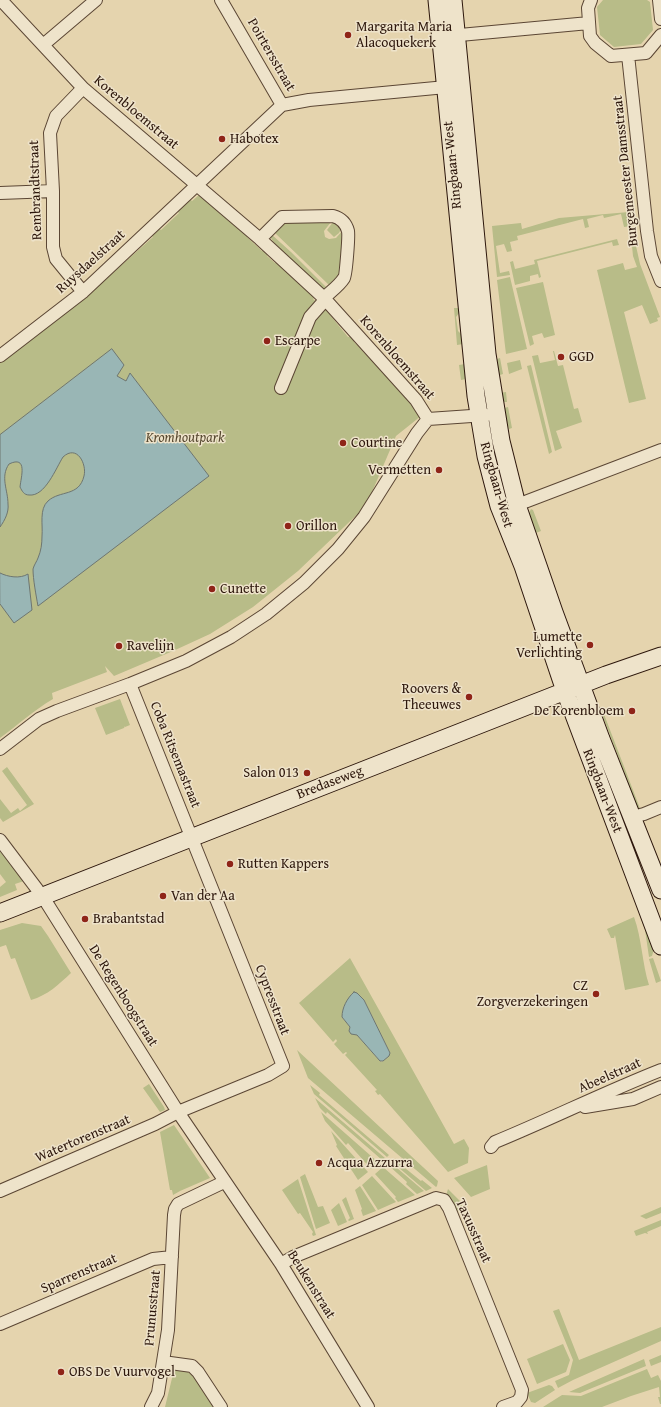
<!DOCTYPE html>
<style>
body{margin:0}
canvas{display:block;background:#e5d4ae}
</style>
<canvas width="661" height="1407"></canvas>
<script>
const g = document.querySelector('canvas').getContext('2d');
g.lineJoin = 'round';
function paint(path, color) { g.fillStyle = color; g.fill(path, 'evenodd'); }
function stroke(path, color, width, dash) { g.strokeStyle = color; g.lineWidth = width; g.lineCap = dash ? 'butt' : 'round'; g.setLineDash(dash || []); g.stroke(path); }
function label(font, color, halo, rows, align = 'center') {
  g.font = font + ' "Gentium Book Plus",serif'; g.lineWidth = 3; g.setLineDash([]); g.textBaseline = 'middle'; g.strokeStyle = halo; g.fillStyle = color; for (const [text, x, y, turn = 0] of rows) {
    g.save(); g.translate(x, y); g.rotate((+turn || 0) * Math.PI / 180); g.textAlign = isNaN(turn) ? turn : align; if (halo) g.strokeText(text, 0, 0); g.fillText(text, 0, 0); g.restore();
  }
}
paint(new Path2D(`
 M603,0h44l3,2 3,28 -12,14 -27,3 -14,-12 -3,-28z
 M199,195l5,4 2,-1 12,10 -1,3 21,17 11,7 -2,2 15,14 3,-2 3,4 -1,3 8,7 4,-1 36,35 -2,2 17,14v2l18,22 4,-1 3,3 -1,3 19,20h2l21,25 1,-1 18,20 -1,2 7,8 -25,20 -30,70 -68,65 -45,36 -43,27 -37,17 -59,25 -9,-10 2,6 -55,21 1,6c-19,11 -35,26 -53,39v-375l107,-85 46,-41 -3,-3 8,-7 3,3 18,-17 -3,-3 13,-12 3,3z
 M629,212l1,14 -6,1 -3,-13 -17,4 -1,-3 -16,4 2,8 -4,1 -2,-9 -66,17 1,4 -8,2 2,9 -5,1 -3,-8 -8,2 4,27 9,-2 1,4 -13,2 -5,-51 29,-3 1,6 37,-11z
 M285,221l46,1 -7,9 1,6 4,2 7,-1 7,-8 -3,44 -11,11 -54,-52z
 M333,222l9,5 -3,6 -5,4 -7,-7z
 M271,234l20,18 37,37h-5l-4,-3 -45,-43 -3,-5z
 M617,239l2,6 -6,1 -1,-4 -75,19 4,16 -2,1 -1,-4 -8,2v5l-15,4 -5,-23 3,-1 2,8 20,-5 -1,-4z
 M632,246h4l4,18 20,53 -3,1 1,3 -8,3 -8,-19 -18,7 22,87 -17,4 -32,-133 26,-7 2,7 12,-3 -4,-11z
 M510,277l17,72 -21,5 -9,-74z
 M543,282l12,53 -11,3 -2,-5 -10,3 2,8 -4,2 -14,-58z
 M454,308h5v5l-3,4 2,14 4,4 1,9 -6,1z
 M553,351h1l4,15 5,-1 11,44 4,-1 4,14 -26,9 6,17 -7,3 -23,-95 6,-1 2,8 15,-3z
 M500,358l3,16 -6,2 -3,-16z
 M520,360l2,9 -13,5 -2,-11z
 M465,364l1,15 -5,1 -2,-15z
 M531,365l21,87 -3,2 -22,-88z
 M506,392l1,10h-4l1,6 4,-1 4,21 -3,1 -6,-19 -3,-17z
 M531,509l2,1 8,21 -8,3 -5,-19z
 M120,699l10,26 -5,2v-1l-1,2 -18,7 -11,-27z
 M600,709h2l39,102h-2z
 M7,767l27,37 -31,18 -3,-4v-19l11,14 7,-5 2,3 7,-6 -25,-34z
 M0,848l24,33 -9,3 2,6 -17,7v-10l6,-5 -6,-8z
 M645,914l9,35 -2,7 -3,1 -4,-27 -5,-14z
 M634,917c8,22 8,46 15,68l-24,5 -10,-55 -1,3h-3l-4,-9z
 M22,923l19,3 7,10 23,37c-13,12 -23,22 -40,27l-16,-42 -4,1 -5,-14 -6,2v-17z
 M350,958l104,186 10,-5 5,9 -1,15 -20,9 -68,-78 -2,1 -3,-4 2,-1 -32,-35 2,-2 -1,-1 -3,2 -9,-10 3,-3 -1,-2 -3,3 -34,-39zM364,1000l26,53 -8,9 -2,-1 -23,-26 -8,-4 1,-4 -8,-10z
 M653,958l8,23 -5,2 -7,-24z
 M297,1050l141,131 -1,5 -1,1 -128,-109z
 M149,1084l15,23 1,3 -5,2 -17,-24z
 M310,1085l10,8 -1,2 70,60 -2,2 -73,-63z
 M315,1098l70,60 -3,2 -55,-48 -1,2 -6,-6z
 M321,1112l58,51 -8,6 -23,-26 -2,2 -21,-24z
 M174,1125l36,53 -30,13 -7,4 -1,-5h-2l-10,-58z
 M331,1131l37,41 -10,8 -22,-34 1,-1z
 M394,1159l27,22 1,-1 10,8 -6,3 -35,-30z
 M390,1162l34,29 -7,3 -11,-10 1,-2 -20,-18z
 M487,1165l3,24 -19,8 -17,-19z
 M383,1167l32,28 -17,7 -3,-4 1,-1 -21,-23z
 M305,1174l13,33 5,-1 7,17 -14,6 -16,-52z
 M372,1176l24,26 -18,8 -16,-25z
 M298,1179l18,56 -3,1 -1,-2 1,-2 -13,-19 -2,1 -16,-24z
 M360,1186l16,25 -13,5 -2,-6 1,-1 -7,-19z
 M448,1189l13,13 3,7 -10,4 -9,-14z
 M346,1197l8,22 -5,2 -1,-1 2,-2 -8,-18z
 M339,1203l8,19 -9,4 -7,-16z
 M661,1207v6l-15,6 -6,-3z
 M661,1220v6l-14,6 1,2 -3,-1 -9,3 -2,-5z
 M559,1309l20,51 82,-33v14l-88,39 -15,8 -3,-7 14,-6 4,-15 -20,-49z
 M563,1344l7,16 -4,12 -29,12 -10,-25z
 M661,1355v7l-10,4 -2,-6z
 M644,1359l2,7 -66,27 -11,-1z
 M647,1369l4,9 7,-3 3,6v23h-1l-2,-7h2l-1,-10 -28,9 -29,11h-59l19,-12 19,1z
 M174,1370l14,2 4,3 21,32h-48z
 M549,1385l3,1 3,4 -20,13 -4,-1 -4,-9z`), '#b8bc88');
const water = new Path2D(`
 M112,349l12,16 -7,11 9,5 4,-8 79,103 -171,130c-2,-11 -5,-27 -5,-37 1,-4 4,-8 5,-11 3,-7 4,-14 4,-22 1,-11 -3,-27 6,-35 12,-11 31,-4 36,-25 3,-12 -7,-32 -21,-19 -7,11 -18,40 -34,38 -5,0 -7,-4 -9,-8 1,-10 8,-32 -11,-23 -9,13 -1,26 -1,40 1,8 -3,16 -8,23v-92z
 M0,573c8,4 20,6 28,1l4,36 -18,13 -14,-19z
 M354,992l3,1 7,7 26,53 -1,3 -6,5h-3l-23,-26 -6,-1 -2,-3 1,-4 -8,-10c0,-9 5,-19 12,-25z`);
paint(water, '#99b6b5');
stroke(water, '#6e7671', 1);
const street = new Path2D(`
 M1,0l82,88 177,151 64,59 92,102 12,19
 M221,0l61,105
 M591,0l-3,8 2,28 5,7 16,13 35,-3 15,-18
 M659,0l2,19
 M449,36l140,-13
 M43,45l53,-45
 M628,55l19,176 4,25 10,25
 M83,88l-27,28 -6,17 3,58v56l3,12 27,33
 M0,193l53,-2
 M260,239l22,-22 51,-1c7,2 13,7 15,15 1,5 -2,44 -4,47 -5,8 -14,14 -20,20
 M0,356l83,-64 199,-187 27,-5 137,-13
 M281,388l29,-71 15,-17
 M428,419l58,-4
 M517,505l144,-55
 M0,749l39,-30 18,-8 73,-27 56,-23 45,-24 35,-23 38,-31 34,-34 26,-32 53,-84 11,-14
 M633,817l11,-3 17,-7
 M0,840l43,57 135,215 103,152 87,143
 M585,1107l48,-8 28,-12
 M491,1147l4,-5c56,-23 110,-50 166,-72
 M0,1191l155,-67 23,-12 90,-37 15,-9 -153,-382
 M281,1264l12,-7 143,-59 8,2 5,8 73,182 -1,7 -4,5 -14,5
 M0,1324l153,-65 19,-2
 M163,1362l29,4 6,6 23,35
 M151,1407l7,-14 10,-63 6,-115 1,-6 3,-5 46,-22`);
const secondary = new Path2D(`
 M437,0l39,396 10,60 13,50 24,60 42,125 96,255
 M453,0l34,354 14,87 16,64 37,107 47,127 60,151
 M0,913l606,-238 55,-19`);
stroke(street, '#5b4634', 14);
stroke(secondary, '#2d170c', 19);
stroke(street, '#eee3ca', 12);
stroke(secondary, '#eee3ca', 17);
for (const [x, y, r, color] of [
 [348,35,4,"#8f2418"],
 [222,139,4,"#8f2418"],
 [267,341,4,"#8f2418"],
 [561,357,4,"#8f2418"],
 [343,443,4,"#8f2418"],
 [439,470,4,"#8f2418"],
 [288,526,4,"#8f2418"],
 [212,589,4,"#8f2418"],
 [590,645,4,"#8f2418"],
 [119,646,4,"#8f2418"],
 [469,697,4,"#8f2418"],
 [632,711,4,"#8f2418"],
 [307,773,4,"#8f2418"],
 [230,864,4,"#8f2418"],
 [163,896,4,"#8f2418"],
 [85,919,4,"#8f2418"],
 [596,994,4,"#8f2418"],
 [319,1163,4,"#8f2418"],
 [61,1372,4,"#8f2418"]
]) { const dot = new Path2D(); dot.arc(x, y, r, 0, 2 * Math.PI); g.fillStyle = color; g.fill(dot); stroke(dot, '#eee3ca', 1.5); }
label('14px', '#2d170c', '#eee3ca', [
 ["Margarita Maria",356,27],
 ["Alacoquekerk",356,43],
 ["Habotex",230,139],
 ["Escarpe",275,341],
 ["GGD",569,357],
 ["Courtine",351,443],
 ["Vermetten",431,470,"right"],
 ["Orillon",296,526],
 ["Cunette",220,589],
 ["Lumette",582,637,"right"],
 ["Verlichting",582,653,"right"],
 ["Ravelijn",127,646],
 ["Roovers &",461,689,"right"],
 ["Theeuwes",461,705,"right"],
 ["De Korenbloem",624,711,"right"],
 ["Salon 013",299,773,"right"],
 ["Rutten Kappers",238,864],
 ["Van der Aa",171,896],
 ["Brabantstad",93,919],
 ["CZ",588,986,"right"],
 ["Zorgverzekeringen",588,1002,"right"],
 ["Acqua Azzurra",327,1163],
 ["OBS De Vuurvogel",69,1372]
], 'left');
label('14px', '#2d170c', '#eee3ca', [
 ["Poirtersstraat",271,55,60],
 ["Korenbloemstraat",136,113,40],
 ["Ringbaan-West",453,165,-96],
 ["Burgemeester Damsstraat",626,171,-96],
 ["Rembrandtstraat",36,190,-92],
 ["Ruysdaelstraat",91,262,-42],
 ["Korenbloemstraat",397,358,49],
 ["Ringbaan-West",496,485,74],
 ["Coba Ritsemastraat",175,755,68],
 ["Bredaseweg",330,783,-21],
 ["Ringbaan-West",602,791,69],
 ["De Regenboogstraat",123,996,58],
 ["Cypresstraat",272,1000,69],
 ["Abeelstraat",610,1076,-24],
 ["Watertorenstraat",83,1139,-23],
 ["Taxusstraat",473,1231,66],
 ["Sparrenstraat",79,1274,-23],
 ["Beukenstraat",311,1285,58],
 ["Prunusstraat",153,1308,-85]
]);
label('italic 14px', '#574931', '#eee3ca', [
 ["Kromhoutpark",185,438]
]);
</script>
